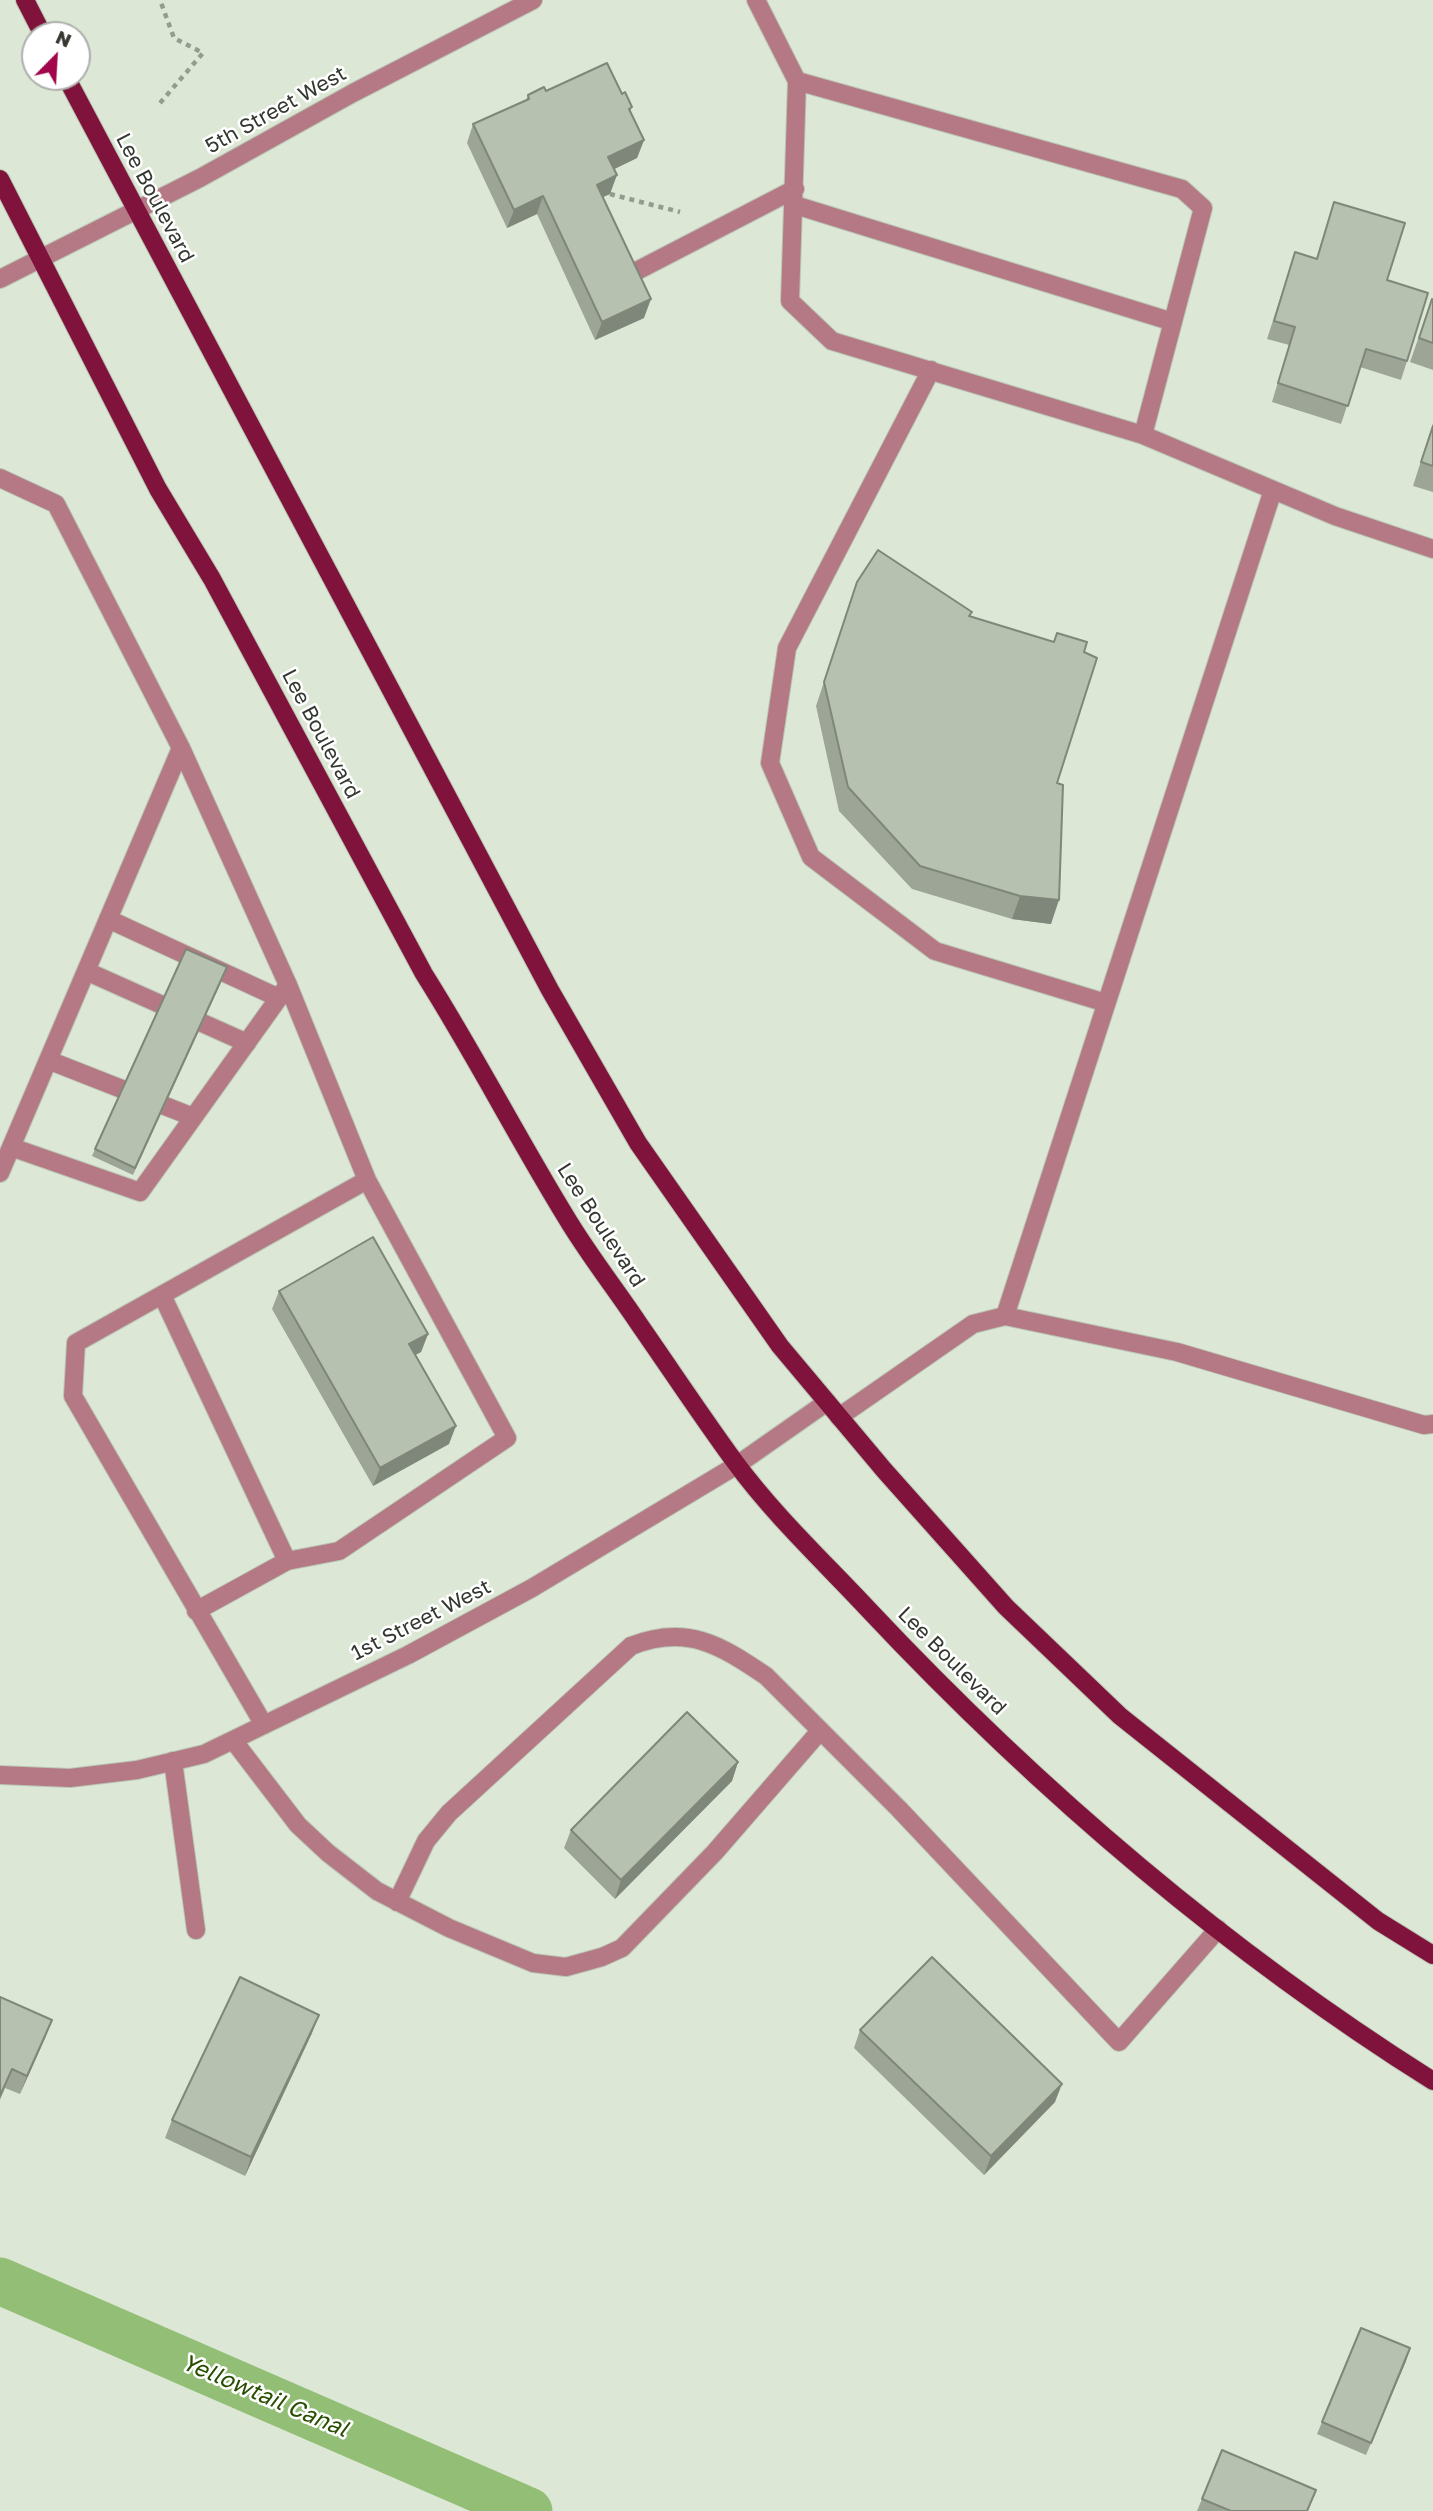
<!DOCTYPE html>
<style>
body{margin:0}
#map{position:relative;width:1433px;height:2511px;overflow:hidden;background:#dce8d5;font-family:"Golos Text",sans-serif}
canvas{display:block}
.north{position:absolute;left:21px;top:21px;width:70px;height:70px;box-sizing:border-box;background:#fff;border:2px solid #aeafad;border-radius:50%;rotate:24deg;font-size:19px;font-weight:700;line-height:28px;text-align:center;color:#343831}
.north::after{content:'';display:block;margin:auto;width:24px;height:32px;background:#a00649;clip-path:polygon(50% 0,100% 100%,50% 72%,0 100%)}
</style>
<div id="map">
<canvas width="1433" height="2511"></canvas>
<div class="north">N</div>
</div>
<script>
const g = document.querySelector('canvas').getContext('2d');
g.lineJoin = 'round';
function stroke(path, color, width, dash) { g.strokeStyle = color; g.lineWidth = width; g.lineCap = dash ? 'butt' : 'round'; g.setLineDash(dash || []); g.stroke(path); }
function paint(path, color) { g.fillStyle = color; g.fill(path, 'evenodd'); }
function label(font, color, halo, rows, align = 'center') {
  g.font = font + ' "Golos Text",sans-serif'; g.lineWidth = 5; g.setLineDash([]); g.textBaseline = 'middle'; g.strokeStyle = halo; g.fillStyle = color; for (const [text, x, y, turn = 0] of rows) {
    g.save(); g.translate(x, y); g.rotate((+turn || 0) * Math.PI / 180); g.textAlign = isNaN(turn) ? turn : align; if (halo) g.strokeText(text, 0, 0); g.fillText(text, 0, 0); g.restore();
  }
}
stroke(new Path2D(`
 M0,2281l529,230`), '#92be76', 47);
const minor = new Path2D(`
 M756,0l41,81 -7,220 42,40 311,94 192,81 98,33
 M797,81l385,108 21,19 -60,227
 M795,205l378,117
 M625,277l170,-88
 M0,279l200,-101 153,-85 180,-93
 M931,370l-144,278 -17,115 41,94 124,94 171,52
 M0,478l56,26 125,244 -181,425
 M181,748l107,237 79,195 140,258 -168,113 -52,10
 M108,919l171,79
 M86,971l161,72
 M48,1060l145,57
 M11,1147l129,45 148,-207
 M162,1295l125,266 -91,50
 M1005,1316l268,-826
 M839,1417l134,-93 32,-8 172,36 247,73 9,-1
 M264,1725l-191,-329 3,-53 291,-163
 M233,1740l65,85 30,28 49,38 72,37 84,35 33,4 36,-10 20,-9 93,-96 105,-121
 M173,1761l23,169
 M0,1775l70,3 67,-8 67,-16 204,-99 124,-67 205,-123 90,-63
 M397,1902l29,-61 23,-28 182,-167c56,-22 89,-1 135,30l133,133 220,233 99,-113`);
const major = new Path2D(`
 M25,0l18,35
 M66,77l484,913 88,153 142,203 104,124 122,137 114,109 258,205 55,34
 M0,179l158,310 54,90 212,395c50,79 93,163 142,243 22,37 49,71 73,107 32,46 63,93 96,138 38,52 88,99 132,146 169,180 358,342 566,473`);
stroke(minor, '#bac5b4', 20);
stroke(major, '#bac5b4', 20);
stroke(new Path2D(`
 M160,103l43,-50 -29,-15 -14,-38
 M610,194l70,18`), '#949c8f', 4.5, [5, 5]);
stroke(minor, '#b47985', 18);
stroke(major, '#7f133b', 18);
paint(new Path2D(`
 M546,91l76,3 10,13 -2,5 14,28 -7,18 -23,11 -4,25 -8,3 42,121 -49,22 -58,-126 -30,14 -40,-85 6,-19 53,-24 2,-5z
 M1334,202l53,78 20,81 -6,19 -41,-13 -19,57 -69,-22 17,-57 -22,-6 28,-87 21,7z
 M1432,299l1,1v70l-23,-8z
 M1433,423v69l-20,-6z
 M857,582l115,30 -2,5 114,35 -27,131 -6,141 -39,-5 -100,-30 -73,-78 -23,-105z
 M225,974l-92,201 -41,-19 3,-7z
 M279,1291l149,43 -7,18 -6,3 34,89 -76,42 -101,-177z
 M738,1762l-6,19 -117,118 -51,-51 7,-18z
 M0,1997l52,23 -7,18 -25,56 -15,-6 -5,12z
 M860,2030l195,72 -71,73 -130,-127z
 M312,2033l-67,143 -80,-38 7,-18z
 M1406,2361l-40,94 -49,-21 5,-12z
 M1316,2490l-8,21h-111l5,-12z`), '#9da696');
paint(new Path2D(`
 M644,140l-7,18 -35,17 6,-18z
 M617,175l-7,19 -20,9 7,-18z
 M543,196l-6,18 -30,14 7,-18z
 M651,299l-7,19 -49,22 7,-18z
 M1020,896l39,4 -8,24 -39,-5z
 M428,1334l-7,18 -19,10 7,-18z
 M456,1426l-7,18 -76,42 7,-18z
 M738,1762l-6,19 -117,118 6,-19z
 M319,2015l-7,18 -67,143 6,-19z
 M52,2020l-7,18 -25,56 7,-18z
 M1062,2084l-7,18 -71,73 7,-19z
 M1410,2348l-4,13 -40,94 5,-12z`), '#7f877a');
const building = new Path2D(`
 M607,63l15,31 3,-2 7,15 -3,2 15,31 -36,17 9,18 -20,10 54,114 -49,23 -59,-126 -29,14 -41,-86 56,-25 -1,-4 16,-8 2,4z
 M1334,202l71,21 -18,57 41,13 -21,68 -41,-12 -18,57 -70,-23 17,-56 -21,-6 21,-69 22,7z
 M1432,299l1,1v43l-14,-5z
 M1433,426v40l-12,-4z
 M878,550l94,62 -3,4 85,26 3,-9 30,9 -3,10 13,6 -40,125 6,2 -4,115 -39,-4 -100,-30 -72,-79 -24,-105 33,-100z
 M186,949l41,18 -92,201 -40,-19z
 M373,1237l55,97 -19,10 47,82 -76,42 -101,-177z
 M687,1712l51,50 -117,118 -50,-50z
 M932,1957l130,127 -71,72 -131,-126z
 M240,1977l79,38 -68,142 -79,-37z
 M0,1997l52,23 -25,56 -15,-7 -12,27z
 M1361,2328l49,20 -39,95 -49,-21z
 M1222,2450l94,40 -9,21h-76l-29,-12z`);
paint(building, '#b6c1af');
stroke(building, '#7f877a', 2);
label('21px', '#343831', '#fff', [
 ["5th Street West",276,110,-29],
 ["Lee Boulevard",155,198,62],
 ["Lee Boulevard",321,734,62],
 ["Lee Boulevard",601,1225,57],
 ["1st Street West",421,1620,-27],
 ["Lee Boulevard",952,1661,45]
]);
label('italic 23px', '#284f00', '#fff', [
 ["Yellowtail Canal",265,2396,23]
]);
</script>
